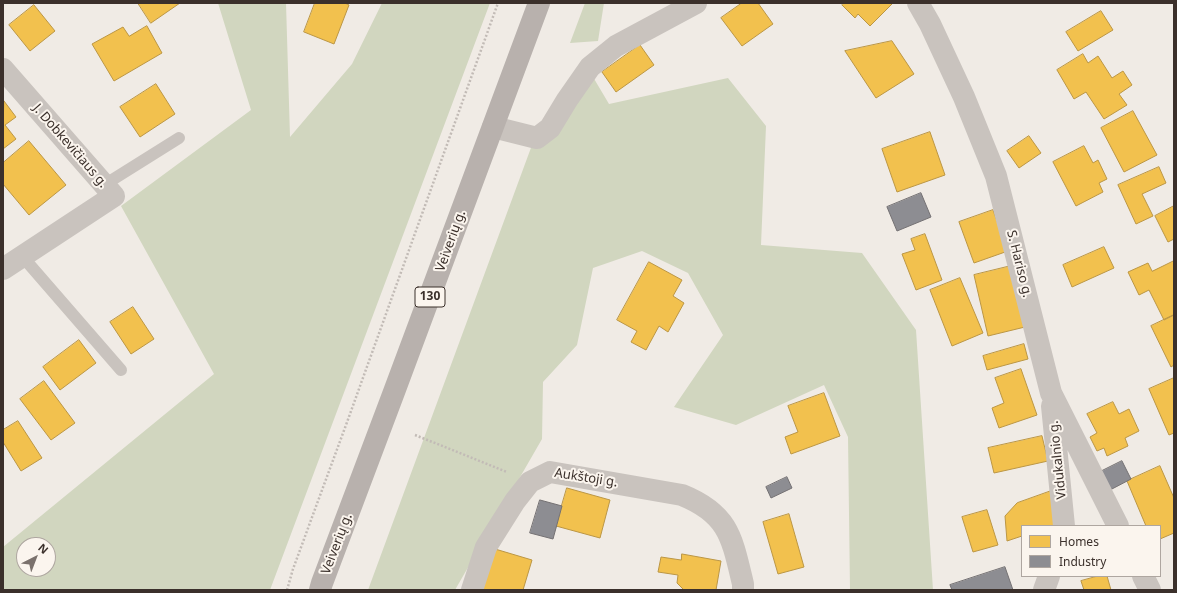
<!DOCTYPE html>
<meta charset="utf-8">
<style>
body{margin:0}
#map{position:relative;width:1177px;height:593px;overflow:hidden;background:#f0ebe5;font-family:"Noto Sans",sans-serif}
canvas{display:block}
.frame{position:absolute;inset:0;border:4px solid #3b302b;pointer-events:none}
.legend{position:absolute;left:1021px;top:525px;width:140px;height:52px;box-sizing:border-box;background:#fbf5ee;border:1px solid #aea6a0;margin:0;padding:5px 7px;list-style:none;font-size:12px;color:#3b302b}
.legend li{display:flex;align-items:center;gap:8px;height:20px}
.legend b{width:20px;border:1px solid #aea6a0}
.north{position:absolute;left:16px;top:537px;width:40px;height:40px;box-sizing:border-box;background:#fbf5ee;border:1px solid #aea6a0;border-radius:50%;rotate:42deg;font-size:11px;font-weight:700;line-height:16px;text-align:center;color:#3b302b}
.north::after{content:'';display:block;margin:auto;width:14px;height:18px;background:#7a716c;clip-path:polygon(50% 0,100% 100%,50% 72%,0 100%)}
</style>
<div id="map">
<canvas width="1177" height="593"></canvas>
<div class="frame"></div>
<ul class="legend">
<li><b style="height:11px;background:#f2c14e"></b>Homes</li>
<li><b style="height:11px;background:#8d8d92"></b>Industry</li>
</ul>
<div class="north">N</div>
</div>
<script>
const g = document.querySelector('canvas').getContext('2d');
g.lineJoin = 'round';
function paint(path, color) { g.fillStyle = color; g.fill(path, 'evenodd'); }
function stroke(path, color, width, dash) { g.strokeStyle = color; g.lineWidth = width; g.lineCap = dash ? 'butt' : 'round'; g.setLineDash(dash || []); g.stroke(path); }
function label(font, color, halo, rows, align = 'center') {
  g.font = font + ' "Noto Sans",sans-serif'; g.lineWidth = 4; g.setLineDash([]); g.textBaseline = 'middle'; g.strokeStyle = halo; g.fillStyle = color; for (const [text, x, y, turn = 0] of rows) {
    g.save(); g.translate(x, y); g.rotate((+turn || 0) * Math.PI / 180); g.textAlign = isNaN(turn) ? turn : align; if (halo) g.strokeText(text, 0, 0); g.fillText(text, 0, 0); g.restore();
  }
}
paint(new Path2D(`
 M218,3h68l4,134 62,-73 30,-61h108l-220,587h-267v-43l211,-173 -93,-168 130,-96zM24,545h24v24h-24z
 M585,3h19l-6,38 -28,2z
 M593,77l16,27 119,-26 38,48 -5,119 101,8 54,77 17,260h-83l-2,-153 -24,-52 -88,40 -62,-18 49,-72 -35,-62 -46,-22 -49,17 -16,77 -34,37 -1,57 -87,151h-87l164,-445z`), '#d1d6bf');
const homes = new Path2D(`
 M138,3h42l-29,20z
 M315,3h30l4,2 -15,39 -30,-12z
 M742,3h16l15,21 -31,22 -21,-28z
 M844,3h49l-23,23 -12,-12 -3,4 -13,-13z
 M34,5l21,26 -25,20 -21,-26z
 M1101,11l12,19 -35,21 -12,-19z
 M147,26l15,27 -48,28 -22,-37 31,-17 6,9z
 M892,41l22,33 -38,24 -31,-47z
 M640,45l14,20 -38,27 -14,-20z
 M1083,54l5,9 10,-7 14,22 11,-7 9,14 -13,9 8,11 -23,14 -18,-27 -12,7 -17,-29z
 M156,84l19,30 -35,23 -20,-30z
 M4,101l12,16 -11,8 11,14 -13,10z
 M1133,111l24,44 -33,17 -23,-44z
 M930,132l15,43 -48,17 -15,-43z
 M1029,136l12,17 -22,15 -12,-17z
 M29,141l37,44 -37,30 -26,-31v-21z
 M1084,146l9,17 5,-3 9,19 -8,4 4,9 -27,14 -23,-44z
 M1159,167l7,16 -24,11 11,22 -17,8 -18,-39z
 M1174,206v33l-6,3 -13,-26z
 M993,210l15,41 -34,12 -15,-41z
 M925,234l17,46 -26,10 -14,-36 13,-4 -4,-11z
 M1104,247l10,21 -42,19 -9,-22z
 M1174,261v54l-10,5 -15,-30 -10,5 -11,-23 20,-9 4,8z
 M649,262l33,18 -9,16 11,7 -16,29 -9,-6 -13,24 -15,-8 6,-11 -20,-11z
 M1011,266l14,61 -37,9 -14,-61z
 M960,278l23,55 -31,13 -22,-56z
 M133,307l21,32 -23,15 -21,-32z
 M1174,315v50l-3,2 -20,-41z
 M79,340l17,23 -36,27 -17,-23z
 M1024,344l4,15 -41,11 -4,-14z
 M1021,369l16,46 -38,13 -7,-20 12,-5 -9,-25z
 M1174,378v55l-5,2 -20,-46z
 M44,381l31,42 -24,17 -31,-41z
 M824,393l16,43 -49,18 -6,-17 13,-5 -10,-26z
 M1113,402l6,12 10,-5 10,22 -14,7 3,8 -21,10 -3,-8 -7,3 -7,-14 7,-4 -10,-19z
 M18,421l24,37 -21,13 -18,-29v-12z
 M1042,436l6,25 -54,12 -6,-25z
 M1160,466l14,32v35l-14,6v-13h-14l-19,-45z
 M567,488l43,12 -10,38 -44,-12z
 M1054,490l1,36h-33v14v-4l-15,5 -2,-25 12,-13z
 M987,510l11,35 -25,7 -11,-35z
 M789,514l15,53 -26,7 -15,-52z
 M495,549l37,11 -9,30h-40z
 M682,554l39,7 -5,29h-32l-7,-7 1,-8 -20,-3 3,-15 20,3z
 M1098,576h9l4,14h-27l-3,-9z`);
paint(homes, '#f2c14e');
stroke(homes, '#bb9644', 1);
const industry = new Path2D(`
 M921,193l10,24 -34,14 -10,-24z
 M1122,461l9,18 -21,11 -10,-18z
 M787,477l5,11 -21,10 -5,-11z
 M540,500l22,6 -9,33 -23,-6z
 M1005,567l8,23h-61l-2,-5z`);
paint(industry, '#8d8d92');
stroke(industry, '#747173', 1);
stroke(new Path2D(`
 M415,435l92,37
 M287,590l6,-21 53,-144 152,-422`), '#c2bbb6', 2.5, [2, 2]);
stroke(new Path2D(`
 M104,185l75,-47
 M22,256l99,114`), '#c9c3be', 12);
stroke(new Path2D(`
 M918,3l12,21 34,73 32,79 55,217 67,133
 M3,69l111,127 -111,73
 M493,127l44,11 13,-10 17,-28 23,-33 26,-21 80,-43
 M1052,406l12,120
 M1143,576l7,14
 M472,590l14,-43 29,-46 15,-19 20,-10 132,23c47,19 50,43 61,89v6
 M1044,590l5,-14`), '#c9c3be', 22);
stroke(new Path2D(`
 M320,590l2,-7 72,-191 145,-389`), '#b8b1ad', 22);
for (const [x, y, w] of [
 [430,297,30]
]) { const box = new Path2D(); box.roundRect(x - w / 2, y - 10, w, 20, 3); g.fillStyle = '#fbf5ee'; g.fill(box); stroke(box, '#3b302b', 1); }
label('bold 12px', '#3b302b', null, [
 ["130",430,297]
]);
label('13px', '#3b302b', '#fbf5ee', [
 ["J. Dobkevičiaus g.",70,146,49],
 ["Veiverių g.",451,241,-70],
 ["S. Hariso g.",1019,264,76],
 ["Vidukalnio g.",1058,460,-96],
 ["Aukštoji g.",586,478,9],
 ["Veiverių g.",337,544,-69]
]);
</script>
